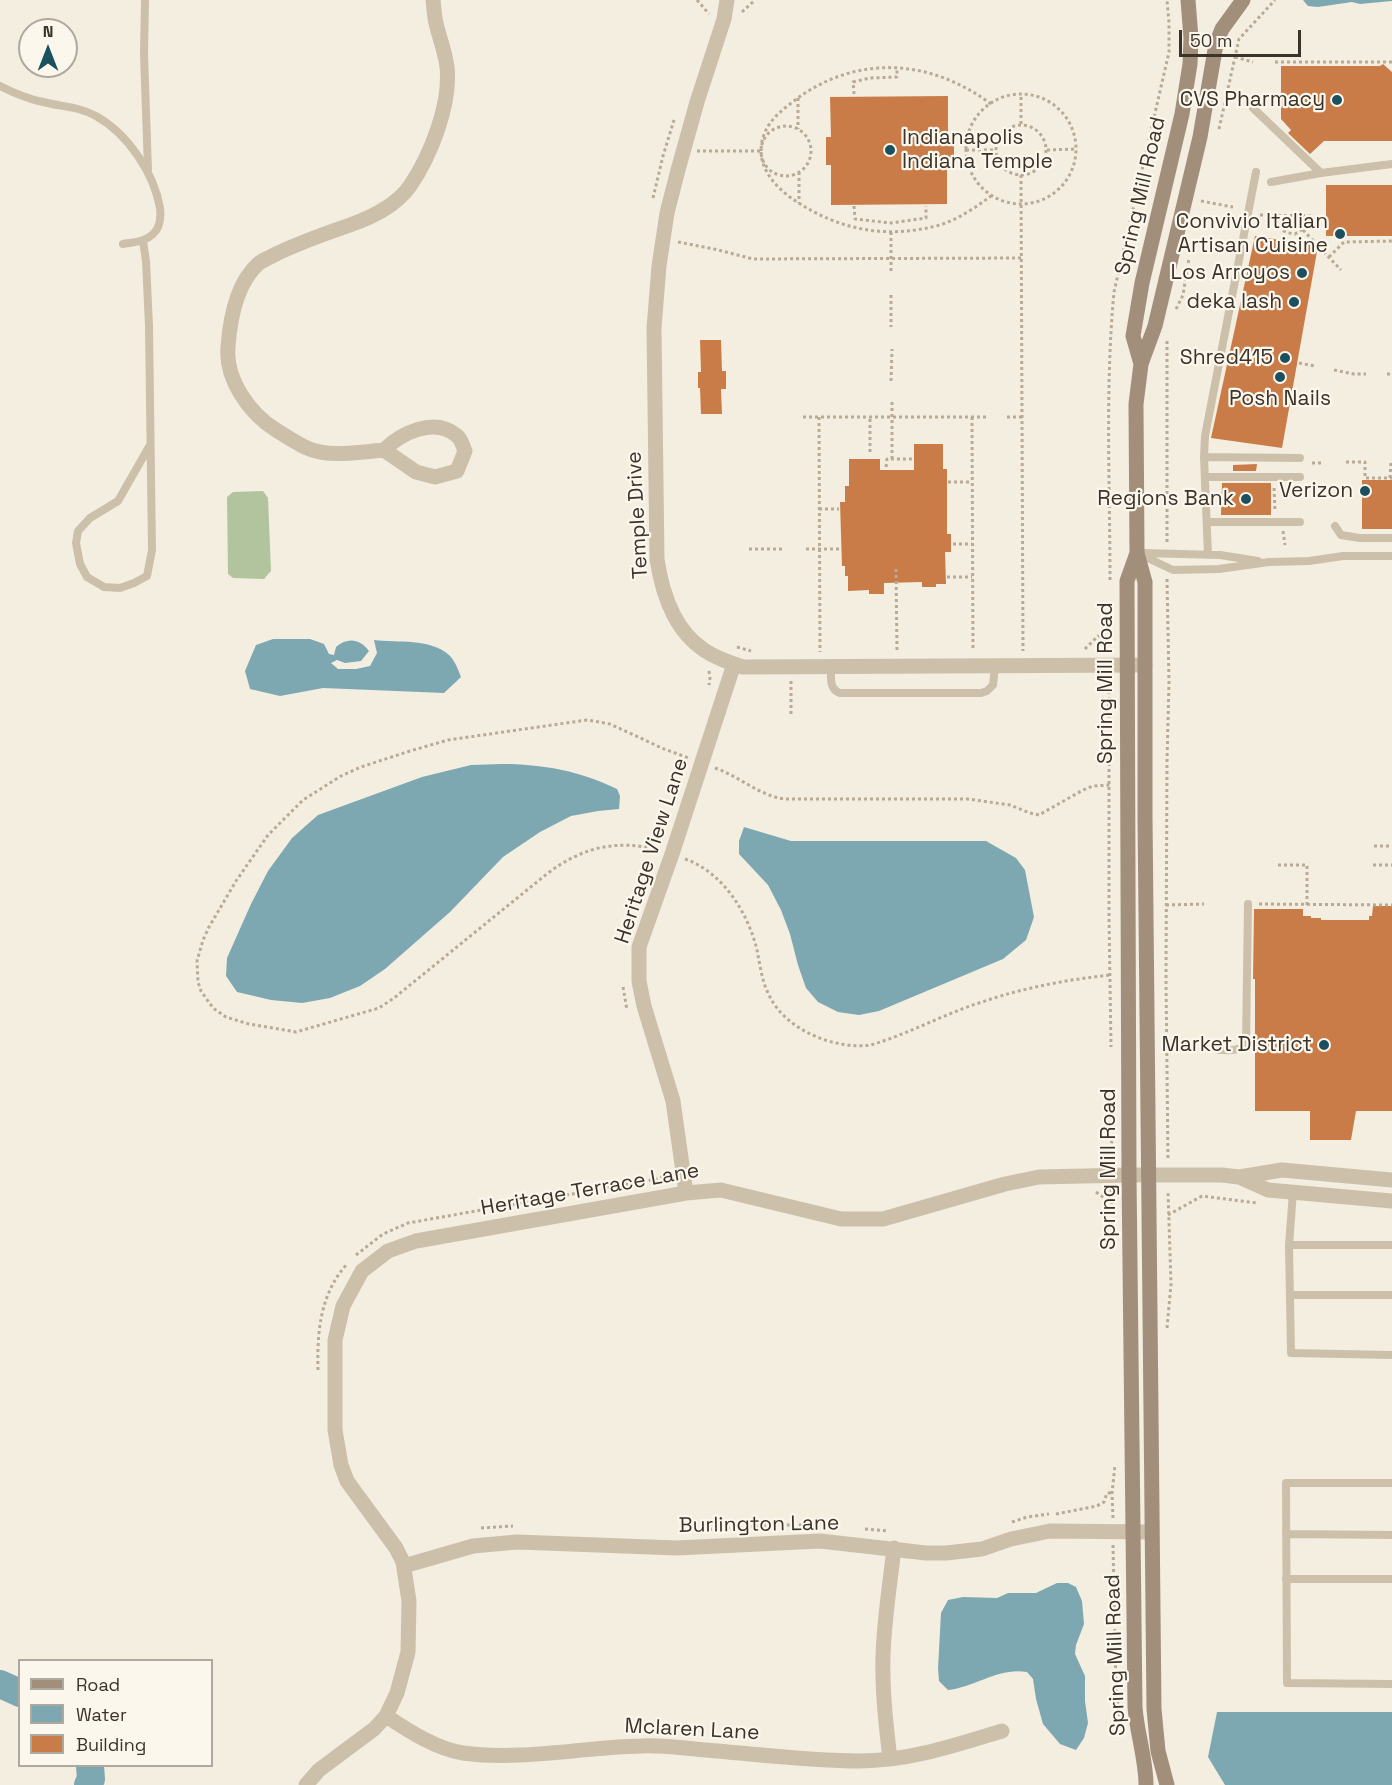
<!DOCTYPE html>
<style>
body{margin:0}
#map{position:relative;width:1392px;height:1785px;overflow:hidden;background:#f4eee0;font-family:"Space Grotesk",sans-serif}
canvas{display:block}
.legend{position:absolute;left:18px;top:1659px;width:195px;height:108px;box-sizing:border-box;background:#fbf7ed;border:2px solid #aea89f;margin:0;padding:8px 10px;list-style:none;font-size:18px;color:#3b322a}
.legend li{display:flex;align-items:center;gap:12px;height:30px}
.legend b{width:30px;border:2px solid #aea89f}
.north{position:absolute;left:18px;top:18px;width:60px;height:60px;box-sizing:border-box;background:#fbf7ed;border:2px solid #aea89f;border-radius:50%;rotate:0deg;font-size:16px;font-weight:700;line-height:24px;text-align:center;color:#3b322a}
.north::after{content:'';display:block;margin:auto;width:21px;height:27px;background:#1d505e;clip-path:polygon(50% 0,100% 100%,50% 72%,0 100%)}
.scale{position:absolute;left:1179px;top:30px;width:122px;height:27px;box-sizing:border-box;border:3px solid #3b322a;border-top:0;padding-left:8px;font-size:18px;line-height:21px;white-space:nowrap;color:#3b322a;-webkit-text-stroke:4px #fbf7ed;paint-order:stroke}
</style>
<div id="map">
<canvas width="1392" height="1785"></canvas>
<ul class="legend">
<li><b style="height:8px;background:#a18f7c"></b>Road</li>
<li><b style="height:16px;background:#7da8b2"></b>Water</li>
<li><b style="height:16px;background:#ca7c48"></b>Building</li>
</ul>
<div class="north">N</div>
<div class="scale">50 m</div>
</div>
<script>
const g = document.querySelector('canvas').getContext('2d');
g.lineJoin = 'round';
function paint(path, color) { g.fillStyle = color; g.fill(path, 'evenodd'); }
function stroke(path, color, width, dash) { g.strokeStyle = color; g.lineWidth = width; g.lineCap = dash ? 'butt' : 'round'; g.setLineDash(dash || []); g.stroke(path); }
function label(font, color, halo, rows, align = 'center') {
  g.font = font + ' "Space Grotesk",sans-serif'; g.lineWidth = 4.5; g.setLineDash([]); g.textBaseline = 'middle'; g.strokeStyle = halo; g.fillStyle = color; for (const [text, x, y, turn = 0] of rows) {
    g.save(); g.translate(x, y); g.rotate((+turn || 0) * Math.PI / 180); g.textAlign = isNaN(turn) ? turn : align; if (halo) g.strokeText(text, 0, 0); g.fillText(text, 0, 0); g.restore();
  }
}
paint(new Path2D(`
 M263,491l5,7 3,73 -7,8 -31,-1 -5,-4 -1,-77 6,-5z`), '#b2c49e');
paint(new Path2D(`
 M1303,0h89v1l-32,3 -8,-2 -34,5 -10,-1z
 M273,639h37l14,5 5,10 5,1 2,-8c12,-10 24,-8 33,4l-8,10 -16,2 -8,-3 -6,3 7,6h18l14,-3 7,-13 -3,-13c23,3 56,-2 75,15 6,6 9,14 12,22l-17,16 -121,-5 -43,8 -30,-7 -5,-18 11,-26z
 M501,764c42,0 79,7 116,25l3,7 -1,13 -21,2 -27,5 -31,16 -37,25 -53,55 -65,57 -25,17 -30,12 -28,5 -31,-3 -34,-8 -11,-16 1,-18 24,-54 17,-33 24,-33 26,-23 104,-38 49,-12z
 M744,827l47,14h195l30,17 9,12 9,47 -8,23 -23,19 -124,52 -20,4 -21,-3 -20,-10 -12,-14 -8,-23 -8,-31 -9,-24 -13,-25 -29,-31v-13z
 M1057,1583h11l8,4 6,14 2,23 -8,21 -1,9 10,22v25l3,22 -4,15 -8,12 -16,-6 -17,-20 -7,-25 -3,-20 -6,-7c-28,-5 -52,15 -79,18l-9,-9 -1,-12 3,-56 7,-13 15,-3 34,1 11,-5h28z
 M1217,1712h175v73h-167l-17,-28z`), '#7da8b2');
stroke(new Path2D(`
 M0,1684l20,9
 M88,1785l3,-6 -1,-13`), '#7da8b2', 28);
paint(new Path2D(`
 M1383,64l9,8v69h-68l-14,13 -22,-21 3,-3 -10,-11v-53h99z
 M948,96v41h6v27h-7v40l-116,1v-40h-5v-28h5l-1,-40z
 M1326,185h66v51h-66z
 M1255,236l63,10 -36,202 -71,-10z
 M700,340h21l1,31h4v18h-5l1,25h-21l-1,-26h-2v-16h3z
 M914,444h29v25h4v65h4v18h-6l1,32h-10v3h-14v-5l-38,1v11h-15v-4l-21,1v-15h-3v-10h-3l-2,-64h5v-16h4v-27h31v11h34z
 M1257,464l-1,7h-23v-6z
 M1362,480h30v49h-30z
 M1222,483h49v32h-50z
 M1373,906h19v205h-36l-5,29h-41v-29h-55v-132h-2l1,-70h49v7h8v2h10v2h48v-4h3z`), '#ca7c48');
stroke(new Path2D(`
 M697,0l12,14
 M742,12l13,-12
 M1235,57l18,5
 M1275,62h117
 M966 149a55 55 0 1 1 110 0a55 55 0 1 1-110 0Z
 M854,94l-1,-12 17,-4 27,-1v-9
 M798,98v31
 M991,104c-63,-47 -139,-50 -201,0 -17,13 -29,26 -29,48 1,22 19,39 36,50 45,29 91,37 143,23 19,-6 36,-18 51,-29
 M1021,124v-30
 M996 150a25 25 0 1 1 50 0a25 25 0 1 1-50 0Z
 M761 151a25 25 0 1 1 50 0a25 25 0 1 1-50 0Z
 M1219,129l20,-90 36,-39
 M966,150h30
 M1047,150l30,-1
 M697,151h64
 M799,172v31
 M1021,175l2,476
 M653,198l10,-42 11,-36
 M1201,201l32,6
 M854,206l1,13 36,4 35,-5v-12
 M1260,215l54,1
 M1275,215c2,13 8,18 20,19l11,-7 3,-12
 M1303,230l38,40
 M891,232v41
 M678,242l36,7 39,10 269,-1
 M1329,257l15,-15 48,-1
 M891,295v32
 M1176,309l7,-14 6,-37
 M1299,363l16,3
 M1334,370l20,4h12
 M1387,374h5
 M891,381l1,-32
 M892,402v57
 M803,417h183
 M819,417l1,235
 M972,417l1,234
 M1007,417h15
 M870,452v-34
 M1346,462h19v16h27
 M1312,463h12
 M886,467l1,-8h25
 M1390,478l1,-16
 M948,482h24
 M1274,488l1,23
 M819,509h20
 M1283,531l2,14
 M1167,542v-203
 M953,544h19
 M749,549h35
 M806,549h33
 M896,569l1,83
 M947,577h25
 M1167,579l2,103 -2,79 -1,218 2,181
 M1110,580c0,-96 -5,-192 4,-288l55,-240v-29l-2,-23
 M737,647l14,4
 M1085,649l13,-13 10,1
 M1108,652l2,-30
 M709,671l1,7 -1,7
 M1109,679v238l2,130
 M791,681v36
 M715,768c24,8 43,27 69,31h184l42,6 20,8 9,2 44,-25 10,-4 17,-1
 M1374,846h18
 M659,850c-42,-11 -76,-3 -111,23l-154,125 -15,10 -83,24 -47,-8 -23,-7 -13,-9 -12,-17 -3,-9 -1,-21 6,-21 6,-13 27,-46 32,-46 35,-35 38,-24 20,-9 49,-16 38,-11 125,-18 14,-2 23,4 54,25 25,9
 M685,859c37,13 61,51 71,87 4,16 5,34 13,49 16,35 66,55 102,50 37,-11 71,-30 108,-42 43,-15 86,-23 131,-28
 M1278,865h29v40
 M1373,865h19
 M1259,904l133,1
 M1166,905l38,-1
 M623,987l4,23
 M1111,1161l-1,-14 2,-6
 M1111,1189l1,20
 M1096,1192l16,11
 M1168,1215l34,-19 55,7
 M356,1255l27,-21 25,-11 243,-43c8,-1 13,-3 16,-10
 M1167,1328l4,-44 -3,-93
 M318,1370c-1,-38 2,-76 29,-106
 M1056,1514l41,-8 7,-4 3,-9h5
 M1113,1518l-1,-25 3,-28
 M1012,1522l15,-5 22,-3
 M481,1528l32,-2
 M865,1529l23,2
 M703,1530l70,-5h37
 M1113,1545l3,145 5,37`), '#b9aa95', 3, [3, 3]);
stroke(new Path2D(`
 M145,0l-1,54 4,116
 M0,86c14,7 28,13 43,16 20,5 34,4 53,14 32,18 58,57 64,92 1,9 0,20 -7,26 -8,8 -19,8 -30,10
 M1253,108l68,65
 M1271,182l50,-9 71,-9
 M143,241l3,20 3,65 3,224 -5,26 -13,7 -14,5 -16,-1 -17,-10 -7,-13 -4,-21 2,-12 12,-13 28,-17 32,-56
 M1204,457l96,1
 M1205,477h95
 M1208,522h92
 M1335,526l6,9 19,3h32
 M1137,553l36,17 46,-1 50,-7 40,-1 34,-5h49
 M1142,553l78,2 38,6
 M1208,555l-4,-98 1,-21 51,-264
 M831,668c0,10 -2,21 9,25h141l6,-2 6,-6 2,-18
 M1219,1050c9,0 20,2 27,-6l2,-140
 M1293,1192l-4,53 2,108 101,2
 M1289,1245h103
 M1290,1295h102
 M1392,1483h-106l1,200 105,1
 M1286,1534l106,1
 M1286,1579h106`), '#cdc0ab', 8);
stroke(new Path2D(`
 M727,0l-3,19 -27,83 -19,68 -11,43 -8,53 -5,62 3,231c5,34 17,71 47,91 12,8 26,13 39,17l402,-2
 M384,450l32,22 19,5 22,-6 8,-20c-2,-5 -4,-13 -9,-16 -22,-18 -55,-2 -72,15 -23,2 -56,8 -77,-2 -11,-5 -21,-12 -31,-18 -27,-17 -51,-51 -48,-83 2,-28 8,-63 30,-83 5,-4 11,-6 16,-9 24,-12 50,-21 76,-30 22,-8 46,-19 60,-39 21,-31 41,-82 37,-119 -2,-16 -8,-30 -11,-44 -2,-8 -2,-16 -3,-23
 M1239,1177l29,13 124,11
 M686,1193l-13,-92 -29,-95 -5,-25v-34l33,-93 62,-190
 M404,1566l69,-20 44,-4 160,6 143,-7 106,12h20l36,-4 29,-10 39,-8 102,1
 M386,1716c23,15 50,33 77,37 58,8 121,-6 178,-7 21,-1 43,2 64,4 51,4 103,11 155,11 49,0 96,-16 142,-30
 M890,1759c-4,-34 -8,-69 -7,-103 1,-36 7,-72 11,-108
 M306,1785l13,-15 55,-41 12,-13 11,-23 11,-41 1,-51 -6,-39 -7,-14 -49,-67 -6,-16 -6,-35v-90l8,-34 19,-35 26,-20 28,-10 270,-48 35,-3 120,29h42l122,-35 34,-7 90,-2h93l17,2 43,-7 110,10`), '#cdc0ab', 15);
stroke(new Path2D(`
 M1141,364l-8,-28 9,-53 40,-169 8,-50 1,-26 -3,-38
 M1137,553l-10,28 2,594 6,532c2,27 11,52 11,78
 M1167,1785l-9,-34 -4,-42 -9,-893v-234l-8,-29 -1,-149 5,-40 14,-38 45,-189 16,-93 6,-15 21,-29`), '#a18f7c', 15);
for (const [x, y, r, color] of [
 [1337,100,6,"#1d505e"],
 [890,150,6,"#1d505e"],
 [1340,234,6,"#1d505e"],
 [1302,273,6,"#1d505e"],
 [1294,302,6,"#1d505e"],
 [1285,358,6,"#1d505e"],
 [1280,377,6,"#1d505e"],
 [1365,491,6,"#1d505e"],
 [1246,499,6,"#1d505e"],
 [1324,1045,6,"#1d505e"]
]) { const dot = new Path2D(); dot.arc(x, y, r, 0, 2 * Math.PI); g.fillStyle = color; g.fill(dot); stroke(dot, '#fbf7ed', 2); }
label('21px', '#3b322a', '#fbf7ed', [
 ["CVS Pharmacy",1325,100],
 ["Indianapolis",902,138,"left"],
 ["Indiana Temple",902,162,"left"],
 ["Convivio Italian",1328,222],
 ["Artisan Cuisine",1328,246],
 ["Los Arroyos",1290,273],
 ["deka lash",1282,302],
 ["Shred415",1273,358],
 ["Posh Nails",1280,399,"center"],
 ["Verizon",1353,491],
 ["Regions Bank",1234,499],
 ["Market District",1312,1045]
], 'right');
label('21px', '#3b322a', '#fbf7ed', [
 ["Spring Mill Road",1141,196,-77],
 ["Temple Drive",638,515,-93],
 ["Spring Mill Road",1106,683,-90],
 ["Heritage View Lane",652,851,-72],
 ["Spring Mill Road",1109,1169,-90],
 ["Heritage Terrace Lane",590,1190,-10],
 ["Burlington Lane",759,1525,-1],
 ["Spring Mill Road",1116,1655,-92],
 ["Mclaren Lane",692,1730,3]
]);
</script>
